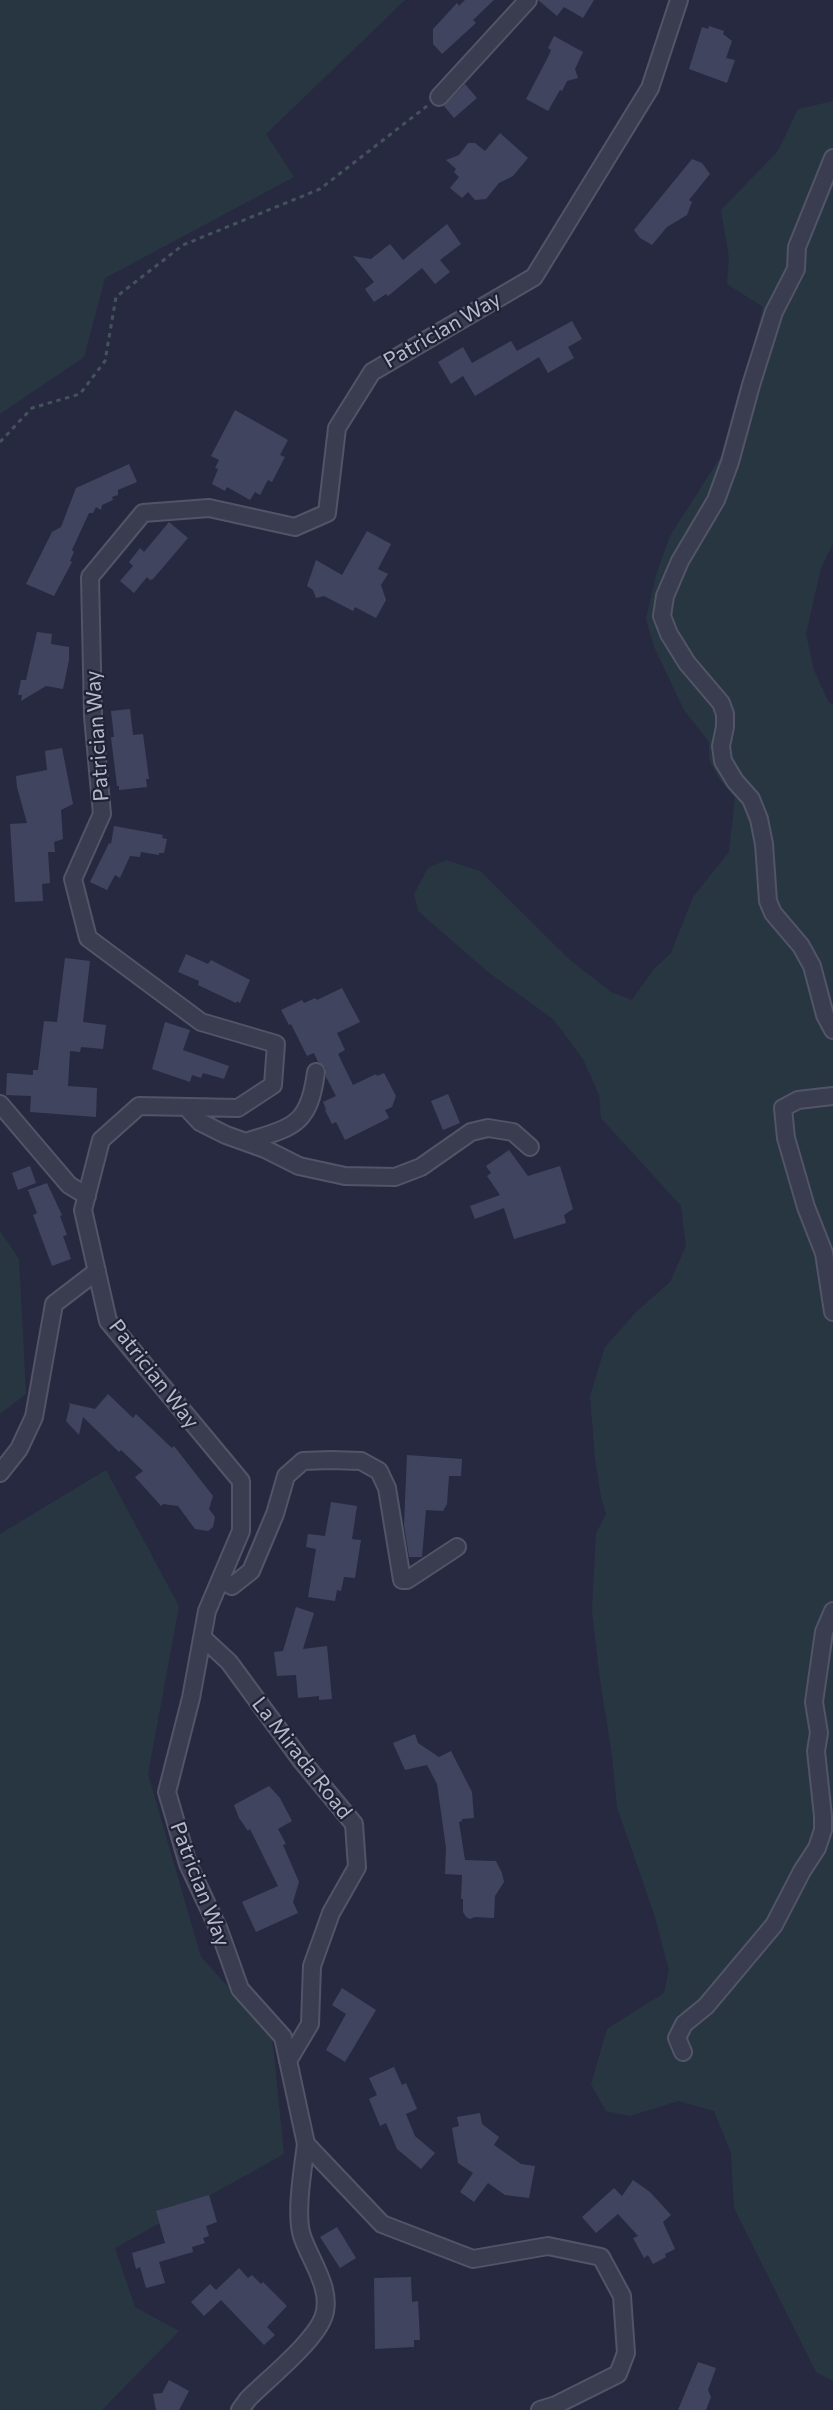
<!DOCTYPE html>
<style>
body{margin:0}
canvas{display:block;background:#262940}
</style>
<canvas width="833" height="2410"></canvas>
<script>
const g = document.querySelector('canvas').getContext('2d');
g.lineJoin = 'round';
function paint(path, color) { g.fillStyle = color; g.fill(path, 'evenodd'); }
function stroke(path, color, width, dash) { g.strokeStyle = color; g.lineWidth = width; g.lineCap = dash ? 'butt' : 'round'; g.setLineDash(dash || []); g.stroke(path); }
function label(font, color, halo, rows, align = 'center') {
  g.font = font + ' Commissioner,sans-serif'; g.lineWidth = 4.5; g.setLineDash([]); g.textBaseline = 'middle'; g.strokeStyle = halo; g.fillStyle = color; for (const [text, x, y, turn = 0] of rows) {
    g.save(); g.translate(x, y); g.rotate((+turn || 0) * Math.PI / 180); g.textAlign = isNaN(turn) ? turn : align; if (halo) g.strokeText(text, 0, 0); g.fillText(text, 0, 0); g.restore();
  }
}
paint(new Path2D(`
 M0,0h405l-139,134 28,43 -189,101 -21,79 -84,57z
 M833,101v443l-12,24 -15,66 8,36 15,33 4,1v1677l-17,-9 -82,-164 -3,-55 -17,-42 -36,-10 -48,15 -24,-5 -15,-27 16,-55 57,-36 5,-23 -15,-56 -37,-107 -5,-52 -12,-75 -8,-69 4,-78 10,-19 -5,-17 -6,-38 -5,-63 15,-49 32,-36 33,-29 16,-36 -5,-40 -80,-88 -2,-23 -16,-36 -30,-40 -65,-47 -70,-61 -4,-17 14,-26 18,-8 34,11 89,88 42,33 21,8 21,-30 18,-17 22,-56 36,-45 6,-54 -15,-18 -11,-20v-18l-25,-32 -30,-63 -8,-28 10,-44 14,-39 58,-91 35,-138 -36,-23 2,-26 -8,-48 57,-59 20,-42z
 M0,1231l19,28 7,135 -26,20z
 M106,1470l73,136 -31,168 53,183 71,78 12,119 -169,94 20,59 44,24 -77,79h-102v-876z`), '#283641');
paint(new Path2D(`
 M465,0h29l-21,20 3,3 -34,31 -9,-10v-15l24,-26 2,3z
 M538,0h56l-11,18 -19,-11 -7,9z
 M709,26l15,5 -1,3 9,7 -6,17 9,2 -8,23 -38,-14 13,-42 6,2z
 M554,36l29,16 -8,17 3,9 -11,3 -5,10 -2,-1 -12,21 -22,-12 21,-40 4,-9 -3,-2z
 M465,84l12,14 -23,20 -10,-12z
 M500,133l28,25 -15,18 -14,7 -13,16 -11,1 -7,-8 -6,6 -12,-10 9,-11 -5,-5 2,-3 -10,-9 13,-5 9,-12h7l10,8z
 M692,159l10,4 8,11 -21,26 3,2 -5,13 -20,12 -15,18 -12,-7 -6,-8z
 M447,224l14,20 -21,16 10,12 -15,12 -13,-16 -34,28 -2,-2 -12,8 -9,-13 9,-7 -21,-26 18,3 19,-15 13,16z
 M572,321l10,18 -14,8 6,11 -26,15 -9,-16 -64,39 -12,-20 -12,8 -13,-22 25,-15 9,16 39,-22 6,10z
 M235,410l53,30 -8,15 5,2 -13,25 -4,-2 -8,15 -5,-3 -5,8 -23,-13 -2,4 -13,-7 6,-15 -3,-1 4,-8 -8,-4z
 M129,464l8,18 -19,8v5l-6,2 1,3 -11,5 -1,5 -5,-3 -3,6h-4l-17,37 2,2 -4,9 2,1 -18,34 -28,-12 26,-52 9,-5 15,-39z
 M169,522l19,16 -35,41 -3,1 -3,-3 -13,16 -14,-12 13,-15 -4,-4 11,-14 4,4z
 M367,531l24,13 -13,25 10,5 -7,11 5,15 -10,18 -21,-11 -2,4 -29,-15 -8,2 -3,-8 -6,-4 9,-26 26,15z
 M37,632l15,2 -1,10 18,3v13l-6,29 -17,-3 -25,15 1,-6h-4l3,-15h5z
 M130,709l3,26 10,-1 6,45h-3l1,8 -28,3v-4h-2l-6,-49h3l-3,-26z
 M62,748l11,56 -12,6 2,29 -9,3 1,10h-7l2,31 -8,1 1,17 -28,1 -5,-78 17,-1 -10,-36 -1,-11 31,-6 -2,-19z
 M114,826l49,9 -1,3 5,1 -3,14h-5v2l-18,-3 -1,5 -10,-1 -10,22 -5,-3 -8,15 -17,-8 19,-39 2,1z
 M186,954l22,10 3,-4 39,20 -10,23 -3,-2 -1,2 -38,-18 1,-4 -21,-9z
 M65,958l25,3 -7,61 23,3 -3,24 -22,-2 -1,5 -10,-1 -2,35 29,2 -1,29 -66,-5 1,-16 -25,-1 1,-22 26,2v-5h5l6,-49 13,1z
 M342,988l18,34 -23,11 8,17 -7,4 15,31 23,-11 1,2 7,-3 12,23 -4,11 -7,3 4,8 -44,22 -9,-18 -4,2 -7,-14 1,-1 -3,-7 13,-6 -10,-19v-9l-8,-6 -4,-9 -7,3 -16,-32 -2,1 -8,-15 21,-10 2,3 11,-5 2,2z
 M165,1022l25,8 -7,20 46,16 -5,13 -21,-6 -2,5 -9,-3 -2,7 -38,-13z
 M448,1094l12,29 -17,7 -12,-29z
 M509,1150l19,26 32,-10 13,43 -9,6 2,8 -52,16 -10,-31 -29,11 -5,-13 30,-11 -13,-19 4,-3 -5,-7z
 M30,1166l6,17 -18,7 -6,-17z
 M47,1183l15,32 -2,1 7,19 -4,1 8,23 -19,7 -19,-51 4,-2 -9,-23z
 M108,1394l25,24 3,-4 36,34 2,-2 39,50 -4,13 6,8 -2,10 -5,4 -13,-2 -17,-23 -15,-2 -2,2 -26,-29 8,-6 -22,-21 -2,2 -36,-35 -4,18 -13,-14 4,-16 -2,-2 27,6z
 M407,1455l55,4 -1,17h-12l-2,28 -4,7 -17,-1 -4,47h-13l-5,-32z
 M331,1502l26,4 -5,33 9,1 -6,38 -11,-1 -3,14 -4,-1 -2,11 -27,-4 8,-48 -10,-2 2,-13 17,2z
 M296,1607l18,6 -11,36 24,-3 5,53 -13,1v-4l-21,2 -2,-23 -19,1 -3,-24 9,-1z
 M415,1734l3,9 21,14 12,-6 21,41 2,26 -12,1v2l-3,1 6,38 31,1 6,12 2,9 -9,14 -1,22 -19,-1 -5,2 -4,-2 -3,-5v-13h-2l1,-24 -17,-1 1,-26 -9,-64 -10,-19 -22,5 -12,-27z
 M269,1786l11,12 12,23 -14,8 8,15 -3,1 16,37 -6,20 5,11 -42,19 -14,-30 36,-16 -28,-57 -2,2 -9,-13 -5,-13z
 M342,1988l34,22 -31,52 -19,-12 20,-36 -14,-9z
 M394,2067l8,18 4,-2 11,26 -11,5 9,22 20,17 -14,16 -24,-20 -11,-26 -6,3 -11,-27 8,-4 -8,-17z
 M480,2113l2,11 17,13 -5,8 27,19 14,2 -6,32 -24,-3 -17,-12 -14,19 -14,-10 13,-19 -15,-10 -6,-35 7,-2 -2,-9z
 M633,2180l17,12 21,23 -8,7 12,27 -10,5 1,3 -13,7 -5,-9 -4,3 -11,-20 5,-2 -20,-22 -22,19 -14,-16 32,-29 8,8z
 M209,2195l8,27 -11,4 3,10 -6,2 2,5 -13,4 1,5 -34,10 6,21 -19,5 -6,-21 -4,2 -4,-16 33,-10 -9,-32z
 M337,2227l19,31 -16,10 -20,-31z
 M239,2268l9,10 4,-3 9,9 2,-2 24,24 -20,21 8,8 -11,10 -43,-45 -17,16 -13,-14 19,-18 6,6z
 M411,2277l1,25 6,-1 2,39h-6v7l-39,2 -1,-71z
 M698,2362l18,6 -8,22 3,7 -5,13h-28z
 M169,2380l20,11 -10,19h-23l-3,-16 9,-1z`), '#40445e');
const minor = new Path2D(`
 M439,97l89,-97
 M833,158l-36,89 -1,22 -22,43 -23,73 -21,77 -14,38 -36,61 -15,35 -3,20 7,18 18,29 34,40 4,11v13l-4,19 2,15 12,20 16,18 8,20 5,25 4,57 5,12 28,33 11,20 13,49 8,15
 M833,1096l-35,4 -15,8 3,30 20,69 18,46 9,59
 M0,1104l69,81 18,11
 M186,1107l14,15 26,13 39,14 34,17 46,10 50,1 26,-10 50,-35 17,-4 25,4 17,15
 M245,1142c48,-15 64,-16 71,-70
 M0,1473l19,-24 15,-32 20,-113 43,-33
 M220,1580l12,6 19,-15 24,-57 11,-38 17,-15 28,-1 30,1 18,10 8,17 15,92h5l50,-33
 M202,1637l27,25 72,98 53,64 3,43 -26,46 -19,53 -2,58 -22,37
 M683,2052l-6,-14 7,-14 22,-18 68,-81 28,-54 15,-23 6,-18v-14l-7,-65 3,-18 -5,-31 10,-70 9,-21
 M240,2410l8,-11c20,-20 65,-56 75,-81 11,-27 -13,-58 -21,-82 -7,-22 1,-68 4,-92
 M540,2410l16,-5 62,-31 8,-21 -4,-57 -21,-39 -53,-11 -75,13 -91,-35 -76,-80 -23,-107 -43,-48 -21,-59 -31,-66 -21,-72 24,-94 16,-87 34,-80v-50l-133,-160 -25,-111 18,-70 38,-34 99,2 35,-23 3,-41 -75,-22 -113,-84 -15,-59 29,-65 -9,-98 -3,-139 53,-64 66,-5 86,19 32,-14 10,-85 35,-56 162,-95 116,-189 29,-88`);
stroke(minor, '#525467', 20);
stroke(new Path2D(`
 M0,442l32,-34 48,-14 25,-33 11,-64 67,-52 137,-56 107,-83`), '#43525b', 3, [4.5, 4.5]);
stroke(minor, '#3a3d50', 16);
label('21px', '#b7b8ca', '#1f2135', [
 ["Patrician Way",442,330,-30],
 ["Patrician Way",97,736,-94],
 ["Patrician Way",154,1374,52],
 ["La Mirada Road",302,1758,52],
 ["Patrician Way",200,1884,69]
]);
</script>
